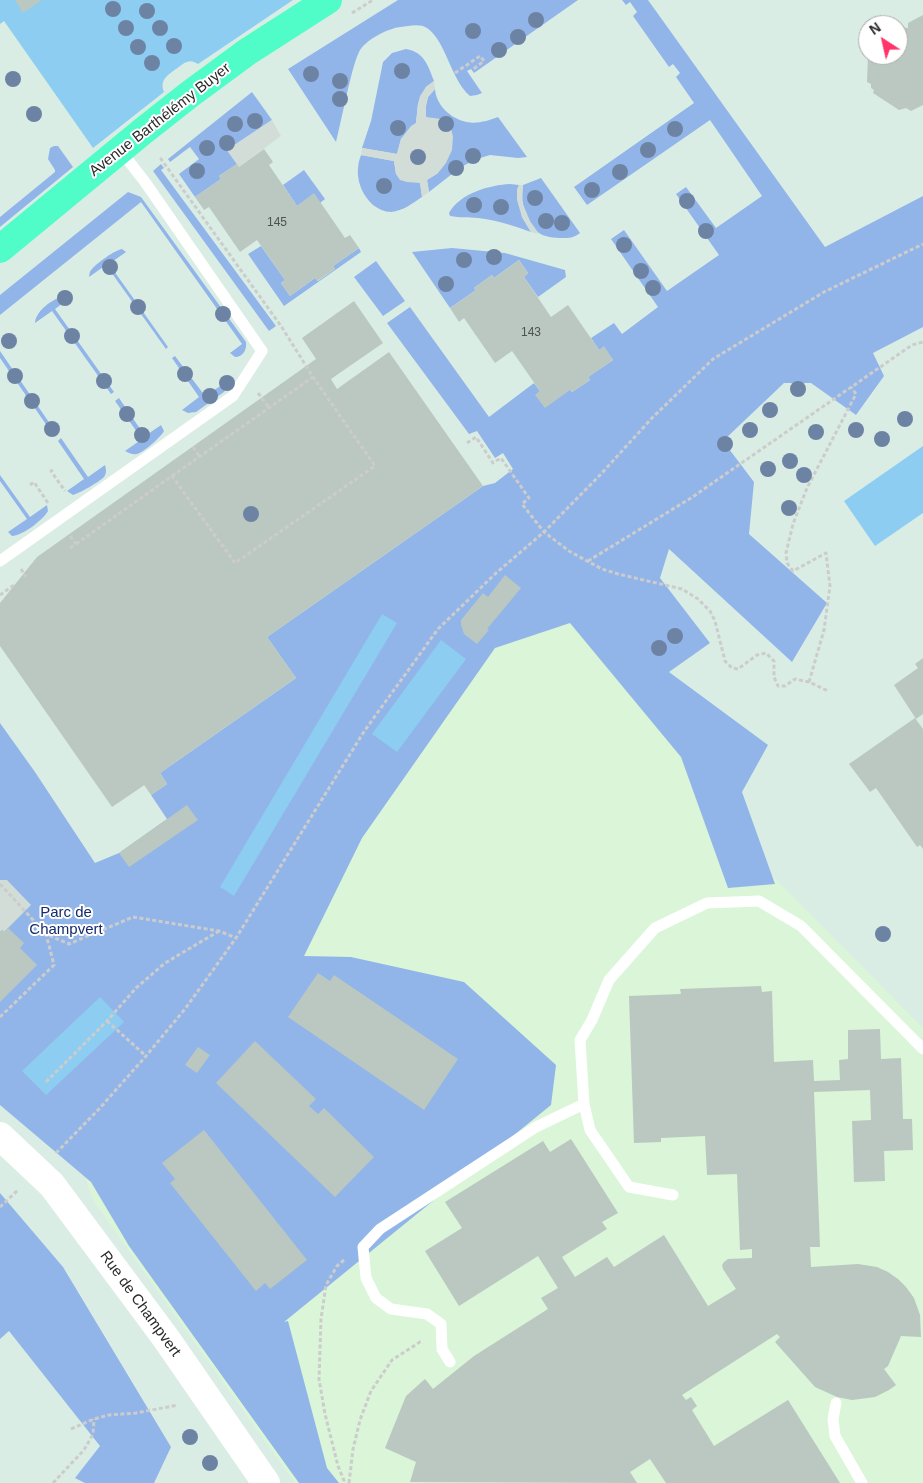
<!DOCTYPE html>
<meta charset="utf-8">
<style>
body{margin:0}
#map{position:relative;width:923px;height:1483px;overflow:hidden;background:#daede4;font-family:Helvetica,sans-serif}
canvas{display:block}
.north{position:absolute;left:858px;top:15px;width:50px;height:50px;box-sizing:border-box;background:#fff;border:1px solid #aaa;border-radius:50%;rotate:325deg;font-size:14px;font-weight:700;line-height:20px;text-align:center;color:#2a2a2a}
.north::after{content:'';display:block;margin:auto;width:18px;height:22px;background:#ff3569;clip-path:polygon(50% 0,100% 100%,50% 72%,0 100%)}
</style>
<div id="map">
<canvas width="923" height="1483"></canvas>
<div class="north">N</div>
</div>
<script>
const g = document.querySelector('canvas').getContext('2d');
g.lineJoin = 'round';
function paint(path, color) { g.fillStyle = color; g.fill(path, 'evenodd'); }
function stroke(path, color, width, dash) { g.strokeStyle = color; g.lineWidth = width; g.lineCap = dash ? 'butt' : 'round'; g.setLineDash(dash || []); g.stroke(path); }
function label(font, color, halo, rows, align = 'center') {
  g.font = font + ' Helvetica,sans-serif'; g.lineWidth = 4; g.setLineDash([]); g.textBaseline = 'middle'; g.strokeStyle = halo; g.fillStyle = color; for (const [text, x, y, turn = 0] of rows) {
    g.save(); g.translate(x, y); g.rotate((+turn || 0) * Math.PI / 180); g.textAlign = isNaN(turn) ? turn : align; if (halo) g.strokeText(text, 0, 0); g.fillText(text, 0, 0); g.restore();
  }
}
paint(new Path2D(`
 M537,573l221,261 -12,15 177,179v455h-628l-201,-281 -7,-18 -1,-21z`), '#daf5d7');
paint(new Path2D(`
 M398,0h180l-104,73 -3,-4 -4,2 15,22 -5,2 -7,1c-19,-16 -24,-55 -43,-68 -7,-5 -19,-2 -26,-1 -13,1 -36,13 -42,25 -5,11 -8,25 -11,37 -4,18 -8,35 -12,53l-48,-73z
 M622,0h26l177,247 98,-51v131l-50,26 11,23 -28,39 -45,-32h-27l-61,58 31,41 -5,52 78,69 -35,59 -123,-113 -9,29 50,65 -41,29 99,73 -26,47 33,92 -47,4 -47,-131 -111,-134 -75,25 -133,190 -58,118 47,1 113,25 92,83 -5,40 -267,217 4,-1 39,147 12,15h-40l-170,-237 -38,-64 -91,-77v-382l35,49 60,91 24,-10 48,-34 -16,-24 16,-11 -7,-11 136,-95 -29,-41 216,-151 12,-3 18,-14 -10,-16 -8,5 -18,-27 -8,3 -82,-111 23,-16 79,110 45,-34 6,8 -4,4 34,-5 2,2 18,-12 -2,-3 25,-17 -9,-13 -5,3 -8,-12 23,-15 8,11 36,-27 -47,-68 13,-9 43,61 52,-36 -43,-61 10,-7 30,41 46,-32 -52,-76 -123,85 -13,-18 120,-84 -18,-26 4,-4 -7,-9 -4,3 -36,-51 4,-4 -7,-10 -4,3z
 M406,49c18,3 22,16 28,32l-8,6 -8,17 -2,19 -15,16 -4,15 -35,-6 9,-27 12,-59 9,-9z
 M435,89c1,15 14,28 28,32 11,4 25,0 35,-4l29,40 -9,1 -28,-3 -13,4 -16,8 -32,25 -2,-12 11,-7 -13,-62 3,-14z
 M252,92l20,28 -45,30 10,14 -18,12 2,3 -26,18 -16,-23 20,-15 -9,-12 -20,15 -2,-3z
 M54,146h4l15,21 -73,60v-10l55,-45v-2l-7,-11 2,-11z
 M361,155l33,6 2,13 24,8 2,15c-9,6 -19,14 -31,15 -7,0 -12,-3 -18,-7 -14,-13 -19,-32 -12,-50z
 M161,164l3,4 -3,2 115,156 -7,5 -116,-160z
 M304,170l21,29 -5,4 -6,-9 -17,12 -14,-21z
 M541,178l39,55c-7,5 -10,5 -18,5 -7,0 -18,-1 -23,-5 -14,-12 -19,-32 -16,-48z
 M510,184l9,1 -2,5 5,27 9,15c-17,-6 -34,-12 -53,-14 -9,-1 -18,0 -28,-2l-1,-3c11,-20 41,-28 61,-29z
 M128,192l13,5 105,145c1,8 -3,15 -11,15l-5,-4 12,-9 -101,-142 -141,113v-20z
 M261,246l24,34 -4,3 9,13 25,-18 3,3 17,-12 -2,-3 26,-18 2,4 -77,54 -36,-52z
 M452,248l53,5 60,17 1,7 -28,20 -14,-20 4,-4 -9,-13 -25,18 -2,-3 -18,13 2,2 -26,18 -38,-56z
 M122,249l4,3 -17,12 59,83 -2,2 -60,-84 -17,12c1,-4 0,-5 3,-8 5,-6 23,-19 30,-20z
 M376,261l29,40 -22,15 -29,-39z
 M65,295l5,3 -15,11 59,83 -3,2 -59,-83 -17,12c1,-13 18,-24 30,-28z
 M0,351l55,80 -3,2 -52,-75z
 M175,356l30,40 23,-15 1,2 -5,9 -28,20 -8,1 -6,-3 17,-13 -27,-39z
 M119,398l26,38 16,-11 3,6c-3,6 -20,21 -27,23 -4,1 -8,-1 -12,-3l17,-12 -27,-38z
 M61,438l27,39 17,-12c1,4 2,8 -1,12 -5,5 -24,16 -31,18l-6,-4 17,-12 -26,-38z
 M0,475l30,42 17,-12 1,6c-5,9 -26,25 -36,25l-4,-4 19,-13 -27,-38z
 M0,1193l63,74 108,180 -17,36h-69l-10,-5 25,-32 -91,-115 -9,8z`), '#92b5e9');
paint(new Path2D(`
 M0,0h293l-95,64c-3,-2 -7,-4 -11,-2 -4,1 -8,5 -11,7 -8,6 -17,11 -12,23l-71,56 -89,-127 -4,3z
 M923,446v67l-48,33 -31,-45z
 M382,614l15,9 -163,273 -14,-9z
 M441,640l25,19 -69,93 -25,-18z
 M100,997l24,25 -78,73 -24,-24z`), '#8dcdf1');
paint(new Path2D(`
 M434,81l1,8 -7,8 -2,7v13l15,2 10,9 2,9 -1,13 -6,13 -8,10 -11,7 2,12 -7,5 -2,-14 -13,-1 -7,-2 -4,-6 -2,-13 -33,-6 1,-7 35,6 4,-15 10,-13 5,-3 2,-19 2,-8 6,-9z
 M272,120l9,16 -42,31 -12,-17z
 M519,185h4l-1,17 8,19 9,13 -8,-2 -9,-15 -5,-17v-10z
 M0,880h7l24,25 -27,27 -2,-2 -2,2z`), '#d2ddd7');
paint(new Path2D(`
 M15,0h27l-19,13z
 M923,15v90l-12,6 -5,-3 -7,2 -26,-17 1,-3 -3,-2v-4l-4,-2 1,-27h30v-27l4,-2 4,2h2v-5z
 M264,149l9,13 -4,3 28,41 17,-13 31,45 5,-3 9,13 -26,18 2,3 -18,12 -2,-3 -25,18 -9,-13 4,-3 -28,-40 -17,12 -31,-45 -5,3 -9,-13 26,-18 -2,-3 18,-12 2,3z
 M519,260l9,13 -4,4 27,40 17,-12 31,45 5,-4 9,14 -25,17 2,3 -18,12 -2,-2 -25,18 -10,-13 5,-4 -28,-40 -17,12 -31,-45 -5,4 -9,-14 26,-18 -2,-2 18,-13 2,3z
 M354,301l29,42 -52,36 6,10 52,-37 94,134 -216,151 29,41 -136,95 7,11 -16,11 -7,-10 -1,1 -31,21 -112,-161v-43l37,-46 279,-198 -14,-21z
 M505,575l16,13 -34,41 2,1 -12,14 -13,-10 -3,-9v-5l22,-27 5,4z
 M923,658v56l-7,5 -22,-34 24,-17 -3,-4z
 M915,718l8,11v120l-3,-4 -3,2 -41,-59 -6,4 -21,-28z
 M187,805l11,15 -69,47 -10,-14z
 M8,928l16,15 -4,5 17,17 -37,37v-70l2,-2 2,2z
 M318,973l12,8 4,-6 124,84 -34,51 -136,-93z
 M761,986l1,6 10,-1 2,71 39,-2 1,21 26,-1 -1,-20 9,-1v-29l32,-1 1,30 20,-1 2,61h9l1,31 -29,1 1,30 -31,1 -2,-61 19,-1 -1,-30 -56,2 6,155h-10l1,20 47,-3 19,3 11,5 10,7 8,8 8,11 6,17 1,22 -20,-1 -13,30 -4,3 12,16 -7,5 -14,7 -23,3 -15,-3 -22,-10 -40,-45 5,-5 -3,-3 -95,61 4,5 5,-3 6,9 -5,4 22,36 74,-46 52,83h-174l-16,-24 -20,13 7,11 -227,-1 6,-20 -31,-14 21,-52 19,-17 8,10 41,-33 74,-47 -7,-11 17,-10 -20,-32 -79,50 -34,-55 37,-23 -17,-26 98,-61 7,11 21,-13 47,74 -16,9 5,7 -45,28 13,20 32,-20 7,10 50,-32 44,71 28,-17 -13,-20 -1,-4 2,-3 4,-3 24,-1v-9l-12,1 -3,-76 -30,1 -2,-39 -44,2v4l-27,1 -5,-147 52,-2 -1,-5z
 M255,1041l61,58 -7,7 9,8 6,-6 50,49 -39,40 -119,-114z
 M198,1047l12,8 -13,18 -12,-8z
 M204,1130l103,130 -37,29 -5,-6 -9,8 -86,-108 5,-4 -13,-16z`), '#bac8c1');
stroke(new Path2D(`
 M352,13l21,-13
 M455,73l25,-17 4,5 -12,9
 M258,393l11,15
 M467,443l9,-6 17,26 8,-5 28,40 -7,6 22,28 25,19 18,10 15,8 16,5 64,15 16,10 12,12 5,10 10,40 7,7 6,1 19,-14 9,-2 8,8v16l4,9h7l10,-7 14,3 19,9
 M193,447l6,9
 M53,470l-2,1 14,20
 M172,476l141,-99
 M30,485l4,-3 14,21
 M76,544l96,-68 63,87 140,-97 -62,-89 -32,-51 -120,-167 3,-2
 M70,548l6,-4 -6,-8
 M588,561l103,-63 221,-153 11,-3
 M21,569l5,8
 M0,595l14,-10
 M809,682l15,-52 6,-44 -4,-33 -33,18 -6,-8 -1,-10 7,-29 14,-36 49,-94 -5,-7
 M0,884l46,50 23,10 64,-27 86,14 17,7
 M0,1017l54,-52 -8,-31
 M107,1021l39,35
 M46,1082l61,-61 29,-33 29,-25 54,-32
 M56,1153l43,-44 47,-53 39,-47 51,-71 129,-208 73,-101 57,-55 49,-42 57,-58 51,-56 61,-59 111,-67 99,-48
 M0,1207l18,-17
 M344,1260l-7,6 -11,19 -5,34 -2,60 6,35 13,52 7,17
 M71,1429l23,-10 15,-4 27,-2 42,-8
 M53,1483l31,-33 9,-16 1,-15
 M349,1483l4,-34 7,-29 11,-29 21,-31 28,-18h3`), '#ccc', 3, [4, 2.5]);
stroke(new Path2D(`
 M0,561l233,-165 29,-45 -117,-169 -25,-32
 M673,1195l-44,-8 -39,-57 -6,-26 -4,-64 12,-20 17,-40 46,-52 52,-25 52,-2 42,25 122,123
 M450,1362l-8,-13 -1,-25 -14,-10 -36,-5 -15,-11 -10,-20 -3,-31 17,-18 156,-102 48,-23
 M836,1403l-3,16 2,17 27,47`), '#fff', 11);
stroke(new Path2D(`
 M0,1136l52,49 113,152 101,146`), '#fff', 28);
stroke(new Path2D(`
 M0,249l143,-118 47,-37 57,-42 81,-52`), '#50fcc8', 28);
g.fillStyle = '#6d83a3';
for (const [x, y] of [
 [113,9],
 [147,11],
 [536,20],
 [126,28],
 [160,28],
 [473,31],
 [518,37],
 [174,46],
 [138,47],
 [499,50],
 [152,63],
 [402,71],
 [311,74],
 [13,79],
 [340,81],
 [340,99],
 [34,114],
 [255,121],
 [235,124],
 [446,124],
 [398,128],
 [675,129],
 [227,143],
 [207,148],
 [648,150],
 [473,156],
 [418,157],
 [456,168],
 [197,171],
 [620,172],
 [384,186],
 [592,190],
 [535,198],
 [687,201],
 [474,205],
 [501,207],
 [546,221],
 [562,223],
 [706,231],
 [624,245],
 [494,257],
 [464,260],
 [110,267],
 [641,271],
 [446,284],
 [653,288],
 [65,298],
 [138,307],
 [223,314],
 [72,336],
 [9,341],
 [185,374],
 [15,376],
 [104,381],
 [227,383],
 [798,389],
 [210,396],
 [32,401],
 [770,410],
 [127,414],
 [905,419],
 [52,429],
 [750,430],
 [856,430],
 [816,432],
 [142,435],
 [882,439],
 [725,444],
 [790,461],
 [768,469],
 [804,475],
 [789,508],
 [251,514],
 [675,636],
 [659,648],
 [883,934],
 [190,1437],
 [210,1463]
]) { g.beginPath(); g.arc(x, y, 8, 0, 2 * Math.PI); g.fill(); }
label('12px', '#4e5250', null, [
 ["145",277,223],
 ["143",531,333]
]);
label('15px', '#2a2a2a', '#fff', [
 ["Avenue Barthélémy Buyer",160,120,-38],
 ["Rue de Champvert",140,1304,54]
]);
label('15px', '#142c6d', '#fff', [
 ["Parc de",66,913],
 ["Champvert",66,930]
]);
</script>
